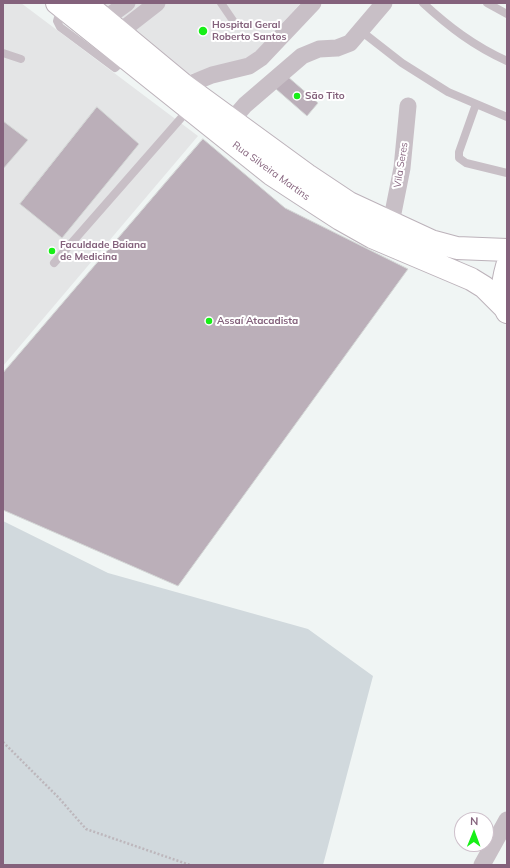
<!DOCTYPE html>
<meta charset="utf-8">
<style>
body{margin:0}
#map{position:relative;width:510px;height:868px;overflow:hidden;background:#f0f5f4;font-family:Mulish,sans-serif}
canvas{display:block}
.frame{position:absolute;inset:0;border:4px solid #84627c;pointer-events:none}
.north{position:absolute;left:454px;top:812px;width:40px;height:40px;box-sizing:border-box;background:#fff;border:1px solid #cec0cb;border-radius:50%;rotate:1deg;font-size:11px;font-weight:700;line-height:16px;text-align:center;color:#84627c}
.north::after{content:'';display:block;margin:auto;width:14px;height:18px;background:#17ef17;clip-path:polygon(50% 0,100% 100%,50% 72%,0 100%)}
</style>
<div id="map">
<canvas width="510" height="868"></canvas>
<div class="frame"></div>
<div class="north">N</div>
</div>
<script>
const g = document.querySelector('canvas').getContext('2d');
g.lineJoin = 'round';
function paint(path, color) { g.fillStyle = color; g.fill(path, 'evenodd'); }
function stroke(path, color, width, dash) { g.strokeStyle = color; g.lineWidth = width; g.lineCap = dash ? 'butt' : 'round'; g.setLineDash(dash || []); g.stroke(path); }
function label(font, color, halo, rows, align = 'center') {
  g.font = font + ' Mulish,sans-serif'; g.lineWidth = 4; g.setLineDash([]); g.textBaseline = 'middle'; g.strokeStyle = halo; g.fillStyle = color; for (const [text, x, y, turn = 0] of rows) {
    g.save(); g.translate(x, y); g.rotate((+turn || 0) * Math.PI / 180); g.textAlign = isNaN(turn) ? turn : align; if (halo) g.strokeText(text, 0, 0); g.fillText(text, 0, 0); g.restore();
  }
}
paint(new Path2D(`
 M3,3h18l177,133 -195,230z
 M96,3h205l-52,56 -62,16z`), '#e4e5e6');
paint(new Path2D(`
 M3,521l105,52 200,56 65,47 -50,189h-320z`), '#d1d9dd');
const building = new Path2D(`
 M287,76l31,27 -11,13 -31,-27z
 M97,107l42,37 -77,94 -42,-34z
 M3,121l25,19 -25,29z
 M203,139l82,69 123,61 -230,317 -175,-76v-137z`);
paint(building, '#bbafb9');
stroke(building, '#d3d6d5', 1);
const secondary = new Path2D(`
 M57,3l214,171 29,19 40,26 32,18 99,42 13,8 21,21
 M85,3l100,83 122,89 42,28 82,38 26,7 50,2
 M507,266c-4,14 -8,33 0,46`);
stroke(secondary, '#bcb2ba', 24);
stroke(new Path2D(`
 M3,742l55,55 28,32 104,36`), '#bdb7bc', 2.5, [2, 2]);
stroke(new Path2D(`
 M221,3l13,19
 M423,3c26,24 51,43 84,58
 M487,3l20,11
 M61,7l-4,14 3,6 55,41 10,-9
 M361,31l41,32 46,29 59,25
 M3,53l18,6
 M476,104l-17,48v6l7,5 41,10
 M54,263l135,-154`), '#c8bfc6', 8);
stroke(new Path2D(`
 M99,31l6,-12 22,-16
 M121,31l36,-28
 M185,86l27,-11 37,-9 12,-8 52,-55
 M232,120l13,-15 57,-49 17,-7 18,-1 13,-5 34,-40
 M391,223l11,-55 6,-62
 M482,865l25,-45`), '#c8bfc6', 17);
stroke(secondary, '#fff', 22);
for (const [x, y, r, color] of [
 [203,31,5,"#17ef17"],
 [297,96,4,"#17ef17"],
 [52,251,4,"#17ef17"],
 [209,321,4,"#17ef17"]
]) { const dot = new Path2D(); dot.arc(x, y, r, 0, 2 * Math.PI); g.fillStyle = color; g.fill(dot); stroke(dot, '#fff', 1.5); }
label('bold 10px', '#84627c', '#fff', [
 ["Hospital Geral",212,25],
 ["Roberto Santos",212,37],
 ["São Tito",305,96],
 ["Faculdade Baiana",60,245],
 ["de Medicina",60,257],
 ["Assaí Atacadista",217,321]
], 'left');
label('10px', '#84627c', '#fff', [
 ["Vila Seres",401,165,-81],
 ["Rua Silveira Martins",271,171,36]
]);
</script>
